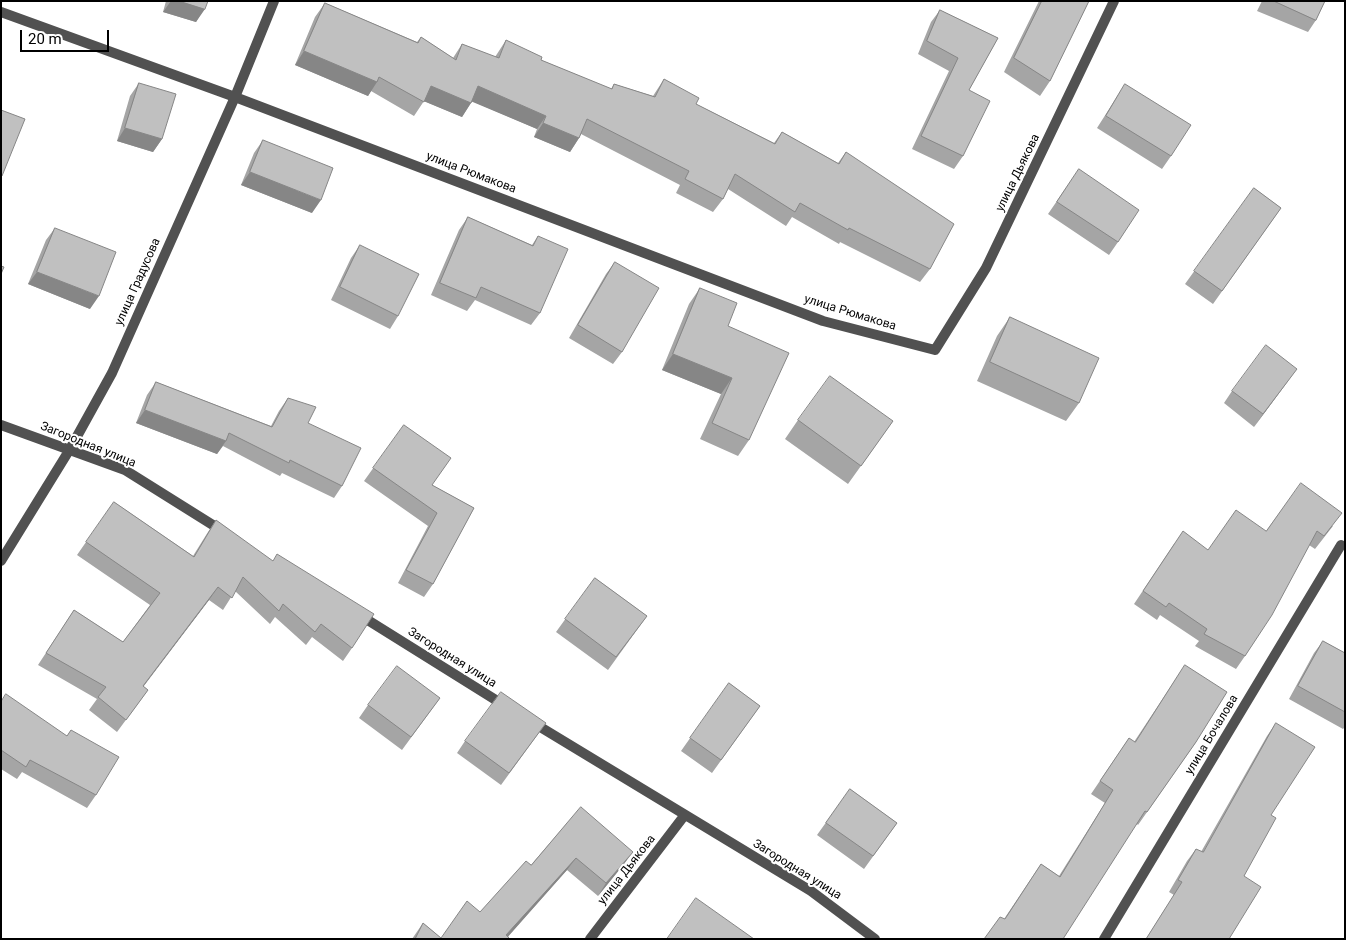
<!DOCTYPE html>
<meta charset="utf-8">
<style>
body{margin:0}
#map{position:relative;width:1346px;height:940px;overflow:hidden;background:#fff;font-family:Roboto,sans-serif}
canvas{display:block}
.frame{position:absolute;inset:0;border:2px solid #000;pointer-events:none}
.scale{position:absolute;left:20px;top:30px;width:89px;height:22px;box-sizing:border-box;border:2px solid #000;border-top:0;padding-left:6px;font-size:15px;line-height:18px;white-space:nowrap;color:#000;-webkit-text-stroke:4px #fff;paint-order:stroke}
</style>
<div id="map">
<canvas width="1346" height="940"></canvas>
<div class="frame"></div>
<div class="scale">20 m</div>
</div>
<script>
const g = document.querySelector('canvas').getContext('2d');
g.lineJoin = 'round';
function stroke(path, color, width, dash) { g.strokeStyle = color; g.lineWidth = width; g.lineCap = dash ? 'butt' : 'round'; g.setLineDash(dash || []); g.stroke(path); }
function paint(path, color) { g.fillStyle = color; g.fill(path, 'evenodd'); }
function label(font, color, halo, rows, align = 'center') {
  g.font = font + ' Roboto,sans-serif'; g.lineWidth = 4; g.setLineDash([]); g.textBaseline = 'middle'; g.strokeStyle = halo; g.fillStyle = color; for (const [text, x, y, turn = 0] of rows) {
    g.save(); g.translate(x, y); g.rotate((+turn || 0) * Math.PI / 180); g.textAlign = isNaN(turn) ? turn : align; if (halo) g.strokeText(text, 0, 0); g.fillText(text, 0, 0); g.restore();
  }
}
stroke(new Path2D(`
 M1,12l234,85 588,224 112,29 51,-82 128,-267
 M1,425l124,45 99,62
 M1,561l69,-112 42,-76 123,-276 39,-96
 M358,614l149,93
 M532,722l279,169 64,48
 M590,939l94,-123
 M1104,939l237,-394`), '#515151', 10);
paint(new Path2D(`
 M166,1h42l-12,21 -33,-10z
 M1039,1h50l-39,80 -10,15 -36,-24z
 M1262,1h63l-9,19 -8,12 -51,-21z
 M325,3l92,39 4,-5 32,21 9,-14 33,13 2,-3 9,-14 35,20 70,29 3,-5 39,12 11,-17 32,25 78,39 8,-11 56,31 8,-11 84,117 -10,13 -80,-40 -1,2 -47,-27 -6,9 -58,-37 -5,10 -10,13 -37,-19 4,-8 -99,-51 -2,4 -9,14 -36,-15 3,-8 -65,-28 -10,16 -38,-16 -10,15 -43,-25 -3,5 -73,-31 20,-48z
 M940,10l58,28 -29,52 -6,66 -9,13 -42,-20 37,-78 -31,-17 13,-32z
 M139,83l23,56 -9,13 -36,-11 13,-45z
 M1125,84l46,72 -9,13 -65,-41z
 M263,140l49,73 -71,-28 13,-32z
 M1079,169l39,73 -9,13 -61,-41z
 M1254,188l27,20 -68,96 -28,-20z
 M468,217l64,28 6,-9 2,77 -9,12 -56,-25 -8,11 -36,-16 28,-65z
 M55,228l35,81 -62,-25 18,-44z
 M360,245l38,71 -8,13 -59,-29 20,-42z
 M615,262l7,90 -9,12 -44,-26 37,-64z
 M700,288l28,38 21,114 -11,16 -38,-17 21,-45 -59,-24 27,-66z
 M1010,317l69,86 -13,18 -89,-40 20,-45z
 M1288,381l-34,46 -30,-24 8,-12z
 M156,382l115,44 8,-15 9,-13 20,25 34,63 -8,12 -52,-25 -2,3 -57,-30 -6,8 -81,-31 11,-28z
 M798,420l95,1 -45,63 -63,-45z
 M404,425l28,60 42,23 -41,76 -9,13 -26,-14 30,-57 -64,-45z
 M114,502l79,54 15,-24 8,-12 136,128 -9,13 -31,-24 -6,8 -31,-28 -5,7 -35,-33 -12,19 -14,-10 -66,86 5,4 -31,42 -28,-22 8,-11 -59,-34 36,-55 49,32 27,-37 -73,-50z
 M1333,526l-18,23 -6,-4 -64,111 -9,13 -41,-23 4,-5 -39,-26 -3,5 -23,-16 40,-60 34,6 58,-19z
 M595,578l52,38 -39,54 -52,-38z
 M1323,641l22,12v74l-2,2 -54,-30 25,-46z
 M1185,665l11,77 -58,83 -1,-1 -133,95 37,-55 18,12 46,-73 -14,-9 38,-56 5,4z
 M729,683l31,23 -48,67 -31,-22z
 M440,698l-38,52 -43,-32 9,-13z
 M1,702l66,34 4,-6 25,65 -9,13 -65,-36 -5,7 -16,-10z
 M546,723l-45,62 -44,-32 8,-12z
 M1276,723l-5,92 -27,61 -15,63h-83l28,-44 -5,-3 18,-31 9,-12 5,3 66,-116z
 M850,789l47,34 -33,46 -47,-34z
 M581,807l43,57 -26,32 -31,-26 -59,66 2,3h-98l11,-16 18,15 39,-26 51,-47z`), '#a5a5a5');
paint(new Path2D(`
 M171,1h8l26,8 -9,13 -33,-10z
 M304,51l73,31 -9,14 -73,-31z
 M431,86l40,17 -9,14 -41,-17z
 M478,86l68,30 -9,13 -69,-29z
 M543,123l36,15 -9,14 -36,-15z
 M125,128l37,11 -9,13 -36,-11z
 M250,172l71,28 -9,13 -71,-28z
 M37,272l62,24 -9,13 -62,-25z
 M673,354l59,24 -11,16 -59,-24z
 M1297,369l-9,12 -34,46 9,-13z
 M145,410l81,31 -9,13 -81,-31z
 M218,587l-9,13 -75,99 9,-13z
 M633,852l-9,12 -26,32 8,-13z
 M576,858l-9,12 -61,69v-4z`), '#868686');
const building = new Path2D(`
 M179,1h29l-3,8z
 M1042,1h47l-39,80 -36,-23z
 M1274,1h51l-9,19z
 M325,3l93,40 3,-6 35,23 6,-16 37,14 7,-18 36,17 -1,3 71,29 2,-5 41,13 9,-18 35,19 -3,6 79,40 7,-12 57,32 7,-12 108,72 -24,45 -81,-41 -1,2 -48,-27 -5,9 -60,-38 -12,25 -38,-20 4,-8 -102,-52 -8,19 -36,-15 3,-7 -68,-30 -7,17 -40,-17 -7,16 -45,-25 -2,5 -73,-31z
 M940,10l58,28 -29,52 21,11 -27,55 -42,-20 37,-78 -31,-17z
 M139,83l37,11 -14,45 -37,-11z
 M1125,84l66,41 -20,31 -65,-40z
 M1,110l24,9 -23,57 -1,-1z
 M263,140l70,28 -12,32 -71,-28z
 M1079,169l60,41 -21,32 -61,-40z
 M1254,188l27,20 -59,83 -28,-20z
 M468,217l65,29 5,-10 30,13 -28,64 -59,-26 -5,11 -36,-15z
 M55,228l61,24 -17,44 -62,-24z
 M360,245l59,29 -21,42 -58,-29z
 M615,262l44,26 -37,64 -44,-27z
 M1,266l3,1 -3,7z
 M700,288l37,15 -9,23 61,27 -40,87 -37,-17 20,-45 -59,-24z
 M1010,317l89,41 -20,45 -89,-41z
 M1266,345l31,24 -34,45 -31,-23z
 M830,376l63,45 -32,45 -63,-46z
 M156,382l116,45 16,-29 28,9 -8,16 53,25 -19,38 -52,-26 -1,3 -60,-30 -3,8 -81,-31z
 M404,425l47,33 -19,27 42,23 -41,76 -27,-14 31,-57 -64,-45z
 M1301,483l41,30 -18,23 -7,-5 -45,84 -27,41 -41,-22 3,-5 -38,-26 -3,4 -23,-16 40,-60 25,19 28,-40 30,21z
 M114,502l80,55 22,-37 57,41 4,-7 97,60 -22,34 -31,-24 -6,8 -32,-28 -4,7 -36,-34 -11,21 -14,-11 -75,99 5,4 -22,30 -28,-23 8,-10 -60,-34 28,-43 49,32 37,-49 -74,-51z
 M595,578l52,38 -31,41 -51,-38z
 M1323,641l22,12v59l-47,-26z
 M1185,665l42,27 -31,50 -49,70 -2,-1 -82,128h-79l16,-22 5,2 36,-55 19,13 53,-87 -13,-9 29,-43 6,4z
 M397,666l43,32 -29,39 -43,-32z
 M729,683l31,23 -39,54 -31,-22z
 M501,692l45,31 -37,50 -44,-32z
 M6,694l61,42 4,-6 48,27 -23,38 -66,-35 -4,7 -25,-17v-48z
 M1276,723l39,24 -44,68 5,3 -32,58 17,11 -32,52h-83l36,-57 -4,-2 18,-31 7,3z
 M850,789l47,34 -24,33 -47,-33z
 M581,807l52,45 -27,31 -30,-25 -70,77 4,4h-95l8,-16 18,15 26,-37 13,11 46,-51 5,4z
 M696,898l58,41h-87z`);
paint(building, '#c0c0c0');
stroke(building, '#868686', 1);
label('12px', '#000', '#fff', [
 ["улица Рюмакова",471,173,21],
 ["улица Дьякова",1018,173,-64],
 ["улица Градусова",138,282,-66],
 ["улица Рюмакова",850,313,17],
 ["Загородная улица",88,445,22],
 ["Загородная улица",452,658,32],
 ["улица Бочалова",1212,735,-59],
 ["улица Дьякова",627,870,-52],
 ["Загородная улица",797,870,32]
]);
</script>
